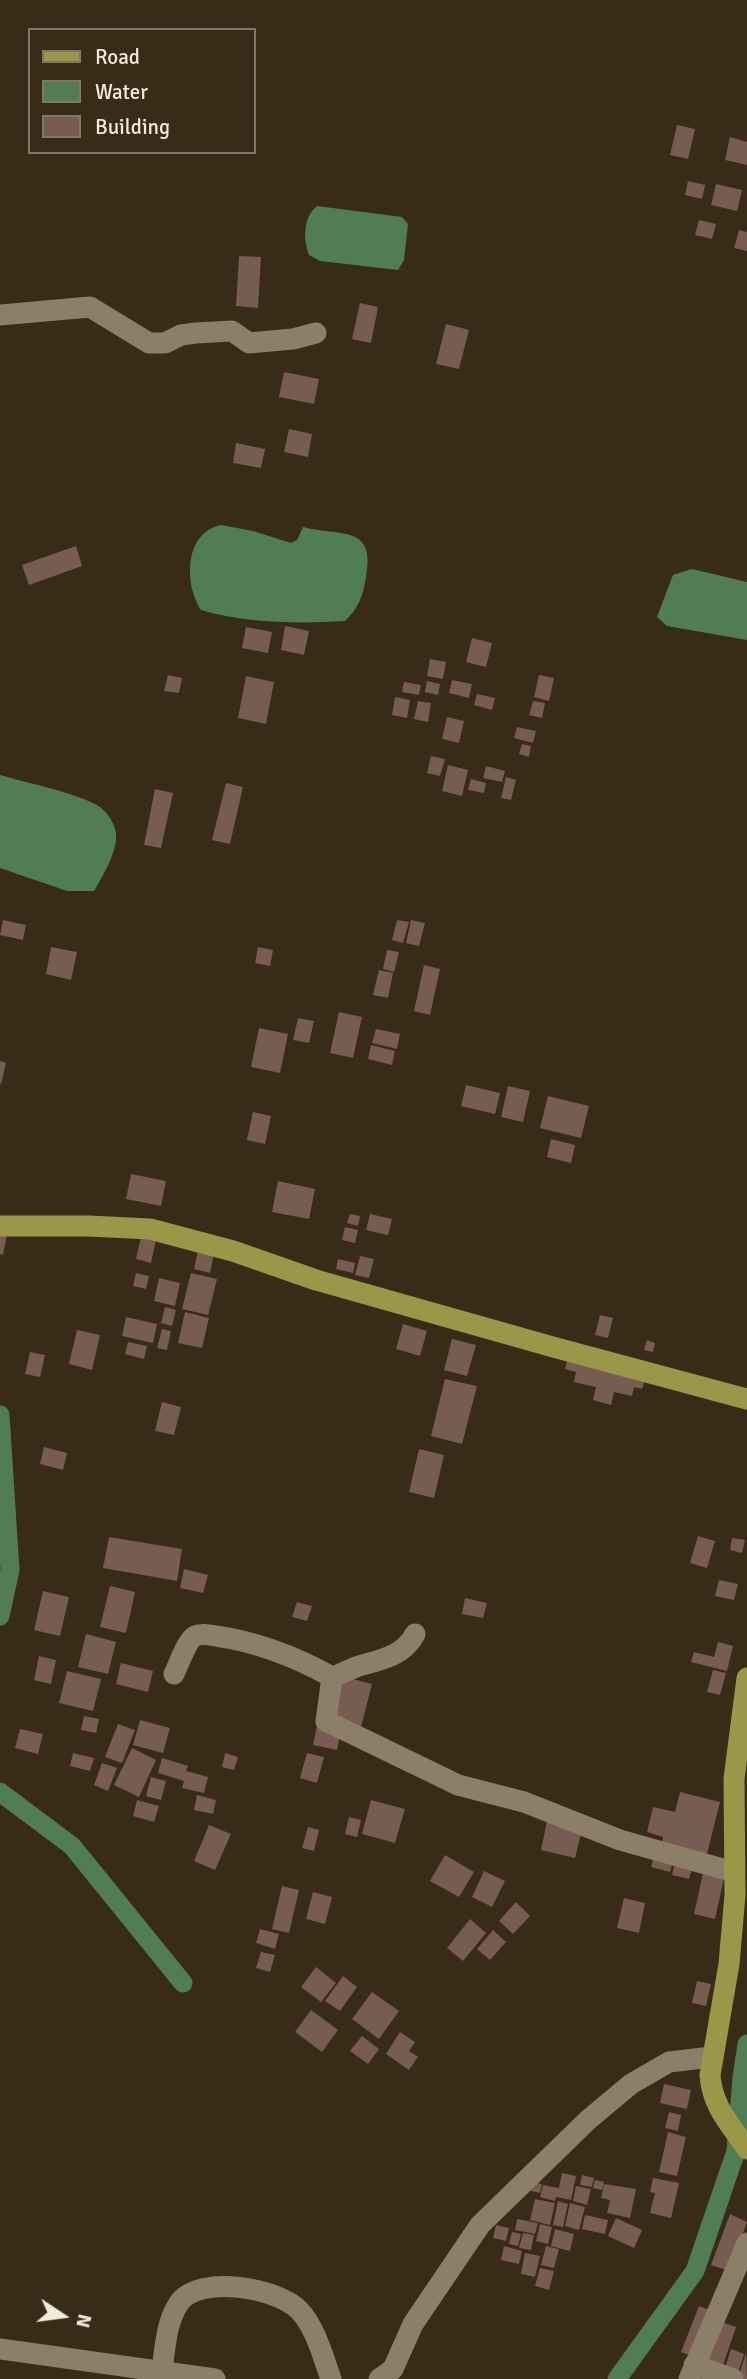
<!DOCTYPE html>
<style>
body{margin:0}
#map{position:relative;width:747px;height:2379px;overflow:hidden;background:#382b17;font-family:Signika,sans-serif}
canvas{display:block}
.legend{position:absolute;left:28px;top:28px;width:228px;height:126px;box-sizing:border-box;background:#382b17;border:2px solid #827766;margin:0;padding:9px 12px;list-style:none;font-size:21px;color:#f2eadd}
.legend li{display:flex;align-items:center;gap:14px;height:35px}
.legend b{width:35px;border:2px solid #827766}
.north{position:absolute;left:28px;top:2281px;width:70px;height:70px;-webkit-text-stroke:5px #382b17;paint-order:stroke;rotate:103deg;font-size:19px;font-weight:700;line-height:28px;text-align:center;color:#f2eadd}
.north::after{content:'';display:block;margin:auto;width:24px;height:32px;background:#f2eadd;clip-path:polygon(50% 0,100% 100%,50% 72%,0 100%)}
</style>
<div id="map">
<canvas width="747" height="2379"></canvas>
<ul class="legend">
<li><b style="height:9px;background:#9a9848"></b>Road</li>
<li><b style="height:19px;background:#517d54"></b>Water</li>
<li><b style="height:19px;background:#765c51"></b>Building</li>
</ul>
<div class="north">N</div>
</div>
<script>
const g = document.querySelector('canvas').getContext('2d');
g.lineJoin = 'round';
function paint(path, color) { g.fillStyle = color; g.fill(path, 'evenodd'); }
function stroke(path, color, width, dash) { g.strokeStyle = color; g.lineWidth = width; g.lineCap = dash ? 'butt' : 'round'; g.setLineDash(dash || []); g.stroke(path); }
paint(new Path2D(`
 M317,206l85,11 6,7 -4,36 -6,10 -78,-9 -11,-6c-6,-15 -6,-38 8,-49z
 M221,525l32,6 38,12 6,-3 6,-13c38,10 73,-3 63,50 -3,18 -7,31 -21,44 -44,3 -102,2 -144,-11 -17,-27 -17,-77 20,-85z
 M692,569l55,13v58l-80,-14 -10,-9 16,-42z
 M0,775c24,7 81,19 100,32 9,7 18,21 16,33 -2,17 -13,36 -22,51h-27l-67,-23z`), '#517d54');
stroke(new Path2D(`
 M0,1415l10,155 -10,46
 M0,1792l72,54 111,137
 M617,2379l78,-108 41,-120 6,-73 5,-34`), '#517d54', 19);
paint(new Path2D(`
 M677,125l18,4 -7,30 -18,-4z
 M730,137l17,5v23l-22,-5z
 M688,181l17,4 -3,14 -17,-4z
 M716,184l26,6 -5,21 -26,-6z
 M699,220l17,4 -4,15 -17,-4z
 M739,230l8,2v19l-13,-3z
 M239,256l22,1 -3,51 -22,-2z
 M360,303l18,4 -7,36 -19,-4z
 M446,324l23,6 -10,39 -23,-5z
 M284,372l35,7 -5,25 -35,-7z
 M289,429l23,5 -4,23 -24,-5z
 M236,443l29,6 -4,19 -28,-5z
 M76,546l6,20 -53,19 -7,-20z
 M285,626l24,5 -5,24 -23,-5z
 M246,627l26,5 -4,21 -26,-5z
 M472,638l20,5 -6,24 -20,-5z
 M430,659l16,3 -3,17 -16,-3z
 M168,675l14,3 -3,15 -15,-2z
 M539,675l15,3 -5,23 -15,-4z
 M246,676l28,6 -8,42 -28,-6z
 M452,680l20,4 -3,14 -20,-5z
 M427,681l13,3 -2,11 -13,-3z
 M404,682l17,3 -2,10 -17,-3z
 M477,694l18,4 -3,12 -18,-5z
 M395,697l15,3 -3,18 -15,-3z
 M418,701l13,2 -3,19 -14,-3z
 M533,701l12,2 -3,15 -13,-3z
 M447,717l17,4 -5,22 -17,-4z
 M517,727l19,4 -3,12 -19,-5z
 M522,744l9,2 -2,11 -10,-3z
 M431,756l14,3 -5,17 -13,-3z
 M448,765l20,5 -6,26 -20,-5z
 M486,766l19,5 -3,11 -19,-4z
 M506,777l10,3 -5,20 -10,-2z
 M471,779l15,4 -2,10 -16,-3z
 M226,783l17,4 -13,57 -18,-4z
 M155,789l18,4 -12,55 -17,-3z
 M3,920l23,5 -3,15 -23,-5z
 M397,920l12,2 -6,21 -11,-3z
 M411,920l14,3 -6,23 -13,-3z
 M51,947l26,5 -6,28 -25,-6z
 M258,947l15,3 -3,16 -15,-3z
 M387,950l12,2 -5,20 -11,-3z
 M424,965l16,4 -10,46 -16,-4z
 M379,970l14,3 -5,25 -15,-3z
 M339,1012l23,5 -9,41 -23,-5z
 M298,1018l16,3 -5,22 -16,-3z
 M259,1028l29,6 -8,39 -29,-6z
 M376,1029l24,5 -3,15 -25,-6z
 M371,1045l24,6 -3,14 -24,-6z
 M0,1061l6,2 -5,21h-1z
 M466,1085l34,8 -5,21 -34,-8z
 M508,1086l22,5 -7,31 -22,-5z
 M548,1096l41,10 -8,32 -41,-10z
 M253,1112l18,4 -6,28 -18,-4z
 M551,1139l24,6 -4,18 -24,-6z
 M131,1174l35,7 -5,25 -35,-7z
 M278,1181l37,8 -6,30 -37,-7z
 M350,1214l10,2 -2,10 -11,-3z
 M370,1214l22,5 -4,16 -22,-5z
 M345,1227l13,3 -3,13 -13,-3z
 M0,1233l7,2 -4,20 -3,-1z
 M141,1237l15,3 -5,23 -15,-4z
 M198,1250l16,3 -4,20 -16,-4z
 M360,1256l14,3 -5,19 -14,-3z
 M338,1259l17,4 -2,10 -17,-4z
 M136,1273l13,3 -3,13 -13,-3z
 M191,1273l26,6 -9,36 -26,-6z
 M159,1278l21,5 -5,23 -21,-5z
 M165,1307l11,3 -4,16 -11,-3z
 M185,1312l24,6 -7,30 -24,-5z
 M600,1315l13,3 -5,20 -13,-3z
 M126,1317l31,7 -4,19 -31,-7z
 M403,1324l24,7 -7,25 -24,-7z
 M162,1329l9,2 -4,19 -10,-2z
 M77,1330l23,5 -8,35 -23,-6z
 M452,1339l24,6 -9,31 -23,-6z
 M647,1340l8,3 -2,9 -9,-2z
 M128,1342l19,4 -3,13 -19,-5z
 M30,1352l15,3 -5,22 -15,-3z
 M567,1361l78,19 -3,9 -8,-2 -2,9 -18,-4 -3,13 -18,-5 3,-13 -22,-5 2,-10 -11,-3z
 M445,1379l32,7 -15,58 -31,-8z
 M162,1402l19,5 -7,28 -19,-4z
 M44,1447l23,6 -4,17 -23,-6z
 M419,1449l25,6 -10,43 -25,-6z
 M698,1536l17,5 -8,27 -17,-5z
 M109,1537l73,12 -5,32 -74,-13z
 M732,1538l13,2 -3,13 -12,-3z
 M184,1569l24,6 -5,18 -23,-5z
 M719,1580l19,4 -4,16 -19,-4z
 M110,1586l25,6 -9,41 -26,-6z
 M43,1591l26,6 -9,39 -26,-6z
 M465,1598l22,5 -4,15 -21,-4z
 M297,1602l15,4 -5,15 -15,-4z
 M86,1634l30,8 -8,32 -30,-7z
 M718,1642l15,4 -6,25 -36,-9 3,-10 20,5z
 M39,1656l17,4 -5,24 -17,-4z
 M121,1663l32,8 -5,21 -32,-8z
 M713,1670l13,3 -6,22 -13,-3z
 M67,1671l34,8 -8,32 -34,-8z
 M341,1676l31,8 -11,43 -31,-7z
 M84,1716l15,3 -3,14 -15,-3z
 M140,1720l30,8 -7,25 -30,-8z
 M118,1724l17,6 -13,33 -17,-6z
 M317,1726l24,5 -4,19 -24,-5z
 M20,1729l23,5 -5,20 -23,-6z
 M132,1748l24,12 -17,37 -25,-12z
 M73,1753l21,5 -4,13 -20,-5z
 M225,1753l13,4 -4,13 -12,-3z
 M307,1753l17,4 -7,26 -17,-5z
 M162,1758l26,8 -2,5 22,6 -4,16 -22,-5 2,-7 -26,-8z
 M102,1763l15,5 -9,23 -14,-6z
 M151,1777l15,4 -5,19 -15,-4z
 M680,1792l40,10 -13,52 -45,-11 1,-6 -16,-5 6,-25 22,5z
 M197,1795l19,5 -3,14 -19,-4z
 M137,1800l22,6 -5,16 -21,-6z
 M371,1800l34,9 -10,34 -33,-9z
 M349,1817l12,3 -4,17 -12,-3z
 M547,1821l35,8 -7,29 -34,-8z
 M209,1825l22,9 -16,36 -21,-9z
 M308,1827l11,3 -5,21 -12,-3z
 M655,1853l19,5 -4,14 -19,-5z
 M445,1855l29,17 -15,25 -29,-16z
 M675,1861l18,4 -4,14 -17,-4z
 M484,1871l21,10 -13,26 -20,-10z
 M703,1873l21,5 -9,41 -21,-5z
 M282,1886l17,4 -10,43 -17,-4z
 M313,1892l19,5 -7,27 -19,-5z
 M624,1898l21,5 -6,30 -22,-5z
 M516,1902l14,14 -17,18 -14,-13z
 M470,1919l16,14 -23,28 -16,-13z
 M260,1929l19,5 -4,15 -19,-6z
 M493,1930l13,12 -16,18 -13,-11z
 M261,1952l14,3 -5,17 -14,-4z
 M316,1967l20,16 -15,19 -20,-15z
 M343,1976l14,11 -17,24 -15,-10z
 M697,1981l14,3 -5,22 -14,-3z
 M372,1992l27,19 -20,28 -27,-20z
 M311,2010l27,20 -16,22 -27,-20z
 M400,2032l15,10 -6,9 9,6 -9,13 -23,-16z
 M362,2036l17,13 -11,15 -18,-13z
 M664,2084l27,6 -4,19 -27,-6z
 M669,2112l12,3 -3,16 -13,-3z
 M668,2132l18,5 -9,39 -18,-4z
 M562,2173l14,3 -5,24 -15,-3 -1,4 -15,-4 3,-12 16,3z
 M582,2175l12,3 -2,9 -12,-2z
 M653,2178l26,5 -8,35 -21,-5 5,-20 -5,-1z
 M595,2180l9,2 -2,8 -9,-2z
 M530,2181l12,3 -2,9 -12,-3z
 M604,2184l32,5 -6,29 -23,-5 3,-13 -9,-2z
 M576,2186l15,3 -4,16 -14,-4z
 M535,2199l20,4 -5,22 -20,-5z
 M558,2201l10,3 -5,23 -10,-2z
 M570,2203l15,4 -6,23 -14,-4z
 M730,2214l17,8 -18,49 -18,-6z
 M585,2215l23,5 -3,14 -23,-5z
 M616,2218l26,12 -8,18 -26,-12z
 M517,2219l21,4 -3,11 -20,-4z
 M540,2224l12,3 -4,17 -12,-3z
 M496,2225l13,3 -3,13 -13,-3z
 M555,2229l19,5 -4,17 -19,-5z
 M512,2232l9,2 -3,12 -9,-2z
 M523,2233l11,2 -3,15 -12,-2z
 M504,2246l18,5 -3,13 -18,-4z
 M546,2246l13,3 -5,19 -13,-3z
 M525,2253l15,3 -5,21 -14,-3z
 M540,2268l14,3 -5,19 -14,-4z
 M699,2306l13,5 -18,46 -13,-5z
 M718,2321l18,6 -14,41 -17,-7z
 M731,2349l13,5 -7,22 -13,-5z
 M746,2353l1,26h-6l-3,-1z`), '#765c51');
stroke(new Path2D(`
 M0,315l90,-8 59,36h16l16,-8 15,-2 36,-2 17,12 44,-4 23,-6
 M174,1674c4,-8 13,-34 21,-38 6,-3 15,-1 21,0 42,6 80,21 116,41l-6,44 132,64 66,17 96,38 114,32
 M332,1677c9,-3 18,-8 27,-11 21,-6 45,-10 56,-32
 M0,2349l215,30
 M694,2365l39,14
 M162,2371c3,-22 4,-49 17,-68 20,-29 99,-15 120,7 17,18 24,47 32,69
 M379,2379l14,-10 20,-45 67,-99 108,-105 43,-36 38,-22 43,-5
 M689,2379l58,-136`), '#8c7e67', 21);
stroke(new Path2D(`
 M0,1226h89l61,3 83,22 83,29 237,67 194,52
 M747,1678l-13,101 1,116 -6,69 -19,111c2,31 20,49 37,74`), '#9a9848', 21);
</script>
